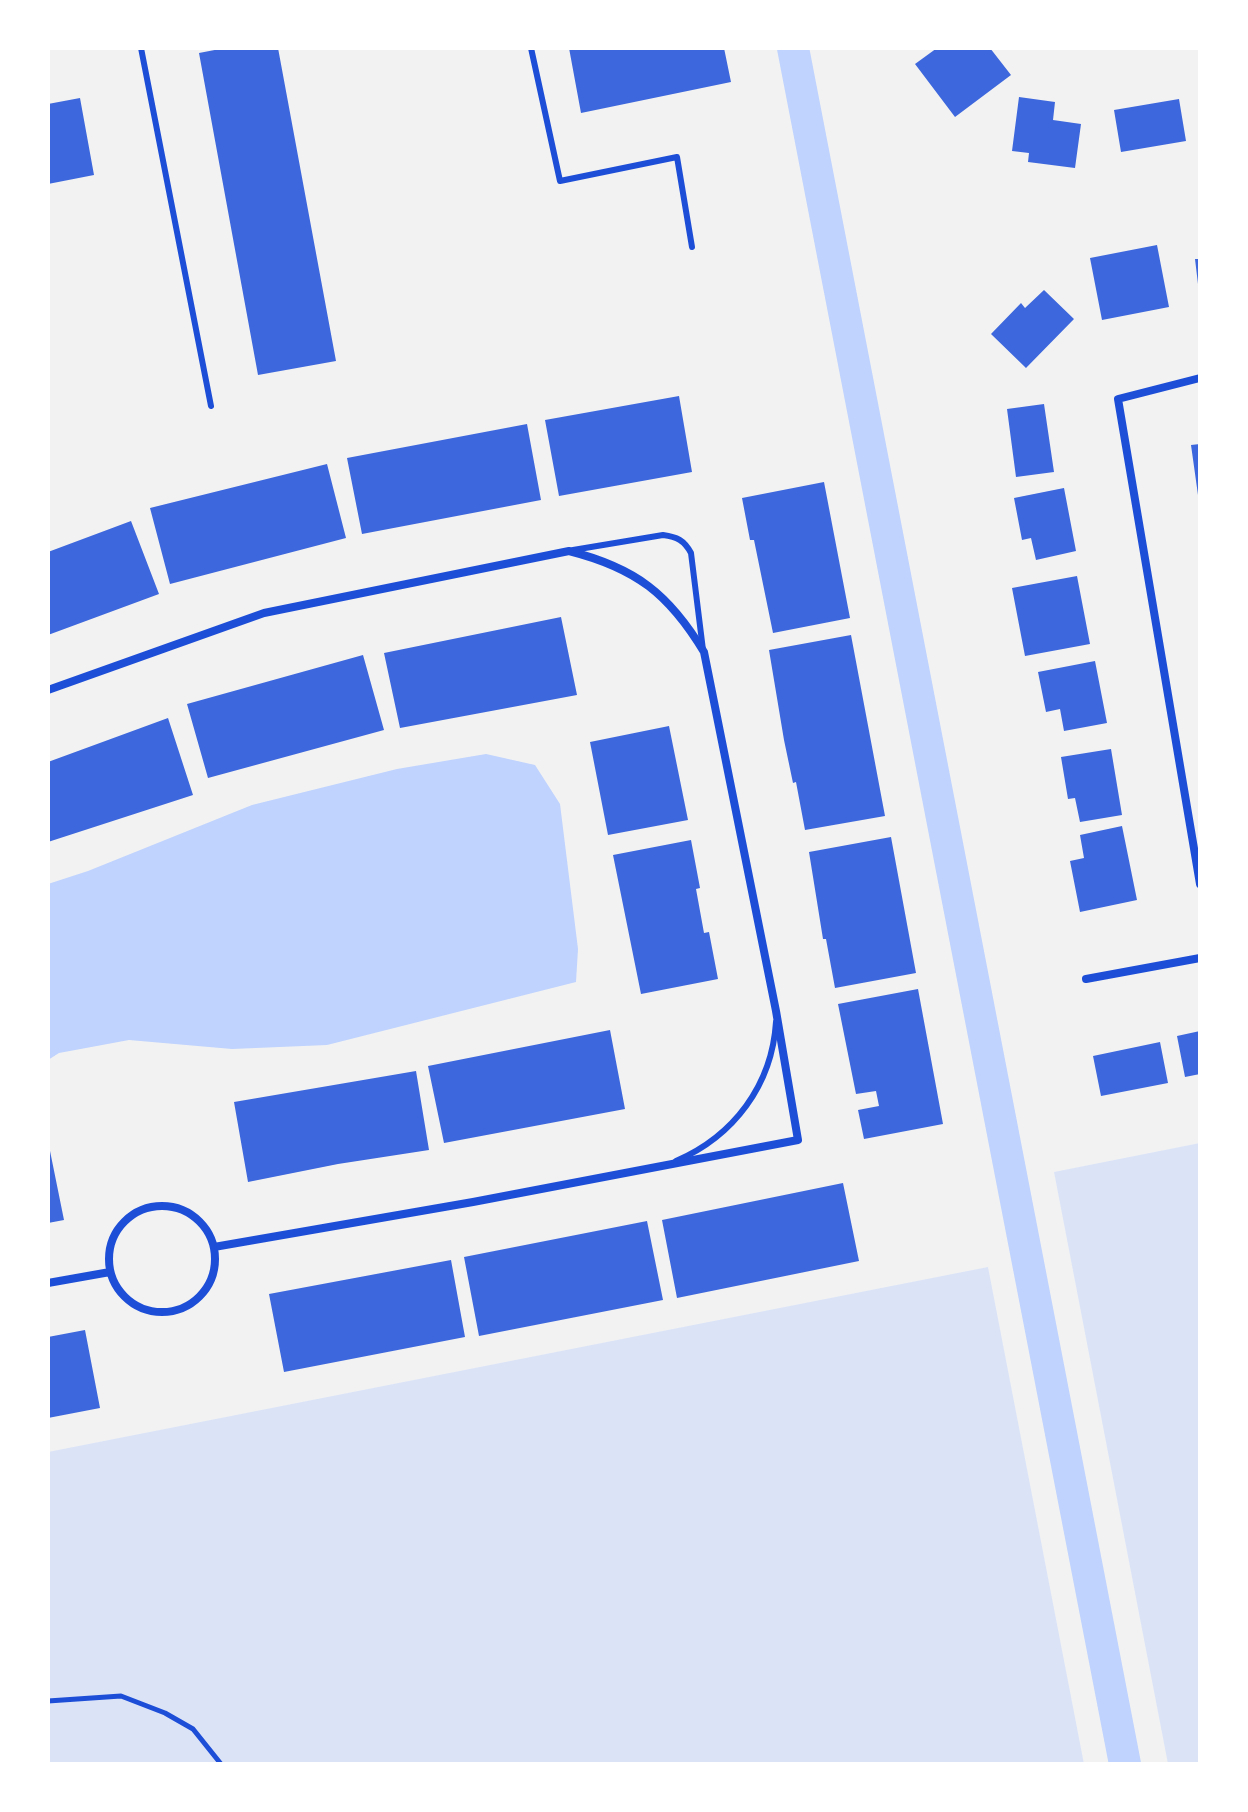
<!DOCTYPE html>
<style>
body{margin:0}
#map{position:relative;width:1248px;height:1812px;overflow:hidden;background:#f2f2f2;font-family:Quicksand,sans-serif}
canvas{display:block}
.frame{position:absolute;inset:0;border:50px solid #fff;pointer-events:none}
</style>
<div id="map">
<canvas width="1248" height="1812"></canvas>
<div class="frame"></div>
</div>
<script>
const g = document.querySelector('canvas').getContext('2d');
g.lineJoin = 'round';
function paint(path, color) { g.fillStyle = color; g.fill(path, 'evenodd'); }
function stroke(path, color, width, dash) { g.strokeStyle = color; g.lineWidth = width; g.lineCap = dash ? 'butt' : 'round'; g.setLineDash(dash || []); g.stroke(path); }
paint(new Path2D(`
 M1200,1143v621h-32l-114,-592z
 M988,1267l96,497h-1036v-312z`), '#dbe4f7');
paint(new Path2D(`
 M486,754l49,11 25,39 18,145 -2,33 -249,63 -95,4 -103,-9 -70,13 -11,7v-176l40,-13 164,-66 145,-36z`), '#bfd3fe');
stroke(new Path2D(`
 M793,48l332,1716`), '#bfd3fe', 32);
paint(new Path2D(`
 M225,48h53l58,313 -78,14 -59,-322z
 M569,48h155l7,34 -150,31z
 M937,48h53l21,27 -56,42 -40,-53z
 M1019,97l36,5 -2,18 28,4 -6,44 -47,-6 1,-9 -17,-2z
 M80,98l14,77 -46,9v-80z
 M1179,99l7,42 -65,11 -7,-42z
 M1157,245l12,62 -67,13 -12,-62z
 M1195,259h5v25h-2z
 M1044,290l30,29 -48,49 -35,-34 30,-31 4,5z
 M679,396l13,76 -133,24 -14,-76z
 M1044,404l10,68 -38,5 -9,-68z
 M527,424l14,76 -179,34 -15,-76z
 M1200,444v51h-2l-7,-50z
 M327,464l19,74 -176,46 -20,-76z
 M824,482l26,136 -77,15 -19,-93h-4l-8,-42z
 M1064,488l12,63 -40,9 -5,-22 -9,2 -8,-42z
 M131,521l28,73 -111,41v-83z
 M1077,576l13,68 -65,12 -13,-68z
 M561,617l16,78 -177,33 -16,-75z
 M851,635l34,181 -80,14 -9,-48 -3,1 -9,-43 -15,-90z
 M363,655l21,75 -176,48 -21,-74z
 M1095,661l12,62 -43,8 -4,-22 -14,3 -8,-40z
 M168,718l25,77 -145,47v-80z
 M669,726l19,94 -80,15 -18,-93z
 M1111,749l11,66 -42,7 -5,-24 -7,1 -7,-42z
 M1122,826l15,74 -57,12 -10,-51 14,-3 -4,-23z
 M891,837l25,136 -81,15 -9,-49h-3l-14,-87z
 M691,840l9,48 -4,1 8,44 5,-1 9,47 -77,15 -28,-139z
 M918,989l25,135 -79,15 -6,-29 21,-4 -3,-15 -20,3 -18,-90z
 M610,1030l15,79 -181,34 -16,-77z
 M1200,1031v43l-15,3 -8,-41z
 M1160,1042l8,41 -67,13 -8,-40z
 M416,1071l13,79 -91,14 -90,18 -14,-80z
 M48,1141l16,79 -16,3z
 M843,1183l16,78 -182,37 -15,-78z
 M647,1221l16,79 -184,36 -15,-79z
 M451,1260l14,77 -181,35 -15,-78z
 M85,1330l15,78 -52,10v-81z`), '#3d67dc');
stroke(new Path2D(`
 M48,1701l73,-5 44,17 28,16 28,35`), '#1d4ed8', 5);
stroke(new Path2D(`
 M141,48l70,358
 M531,48l29,133 117,-24 15,90
 M573,550l90,-15c14,2 21,5 28,18l12,97
 M676,1161c58,-25 96,-76 100,-139`), '#1d4ed8', 6);
stroke(new Path2D(`
 M1200,378l-82,21 82,485
 M48,690l216,-77 305,-62c67,17 100,43 135,101l72,359 22,129 -325,62 -259,45
 M1086,979l114,-21
 M109 1259a53 53 0 1 1 106 0a53 53 0 1 1-106 0Z
 M48,1283l62,-11`), '#1d4ed8', 8);
</script>
